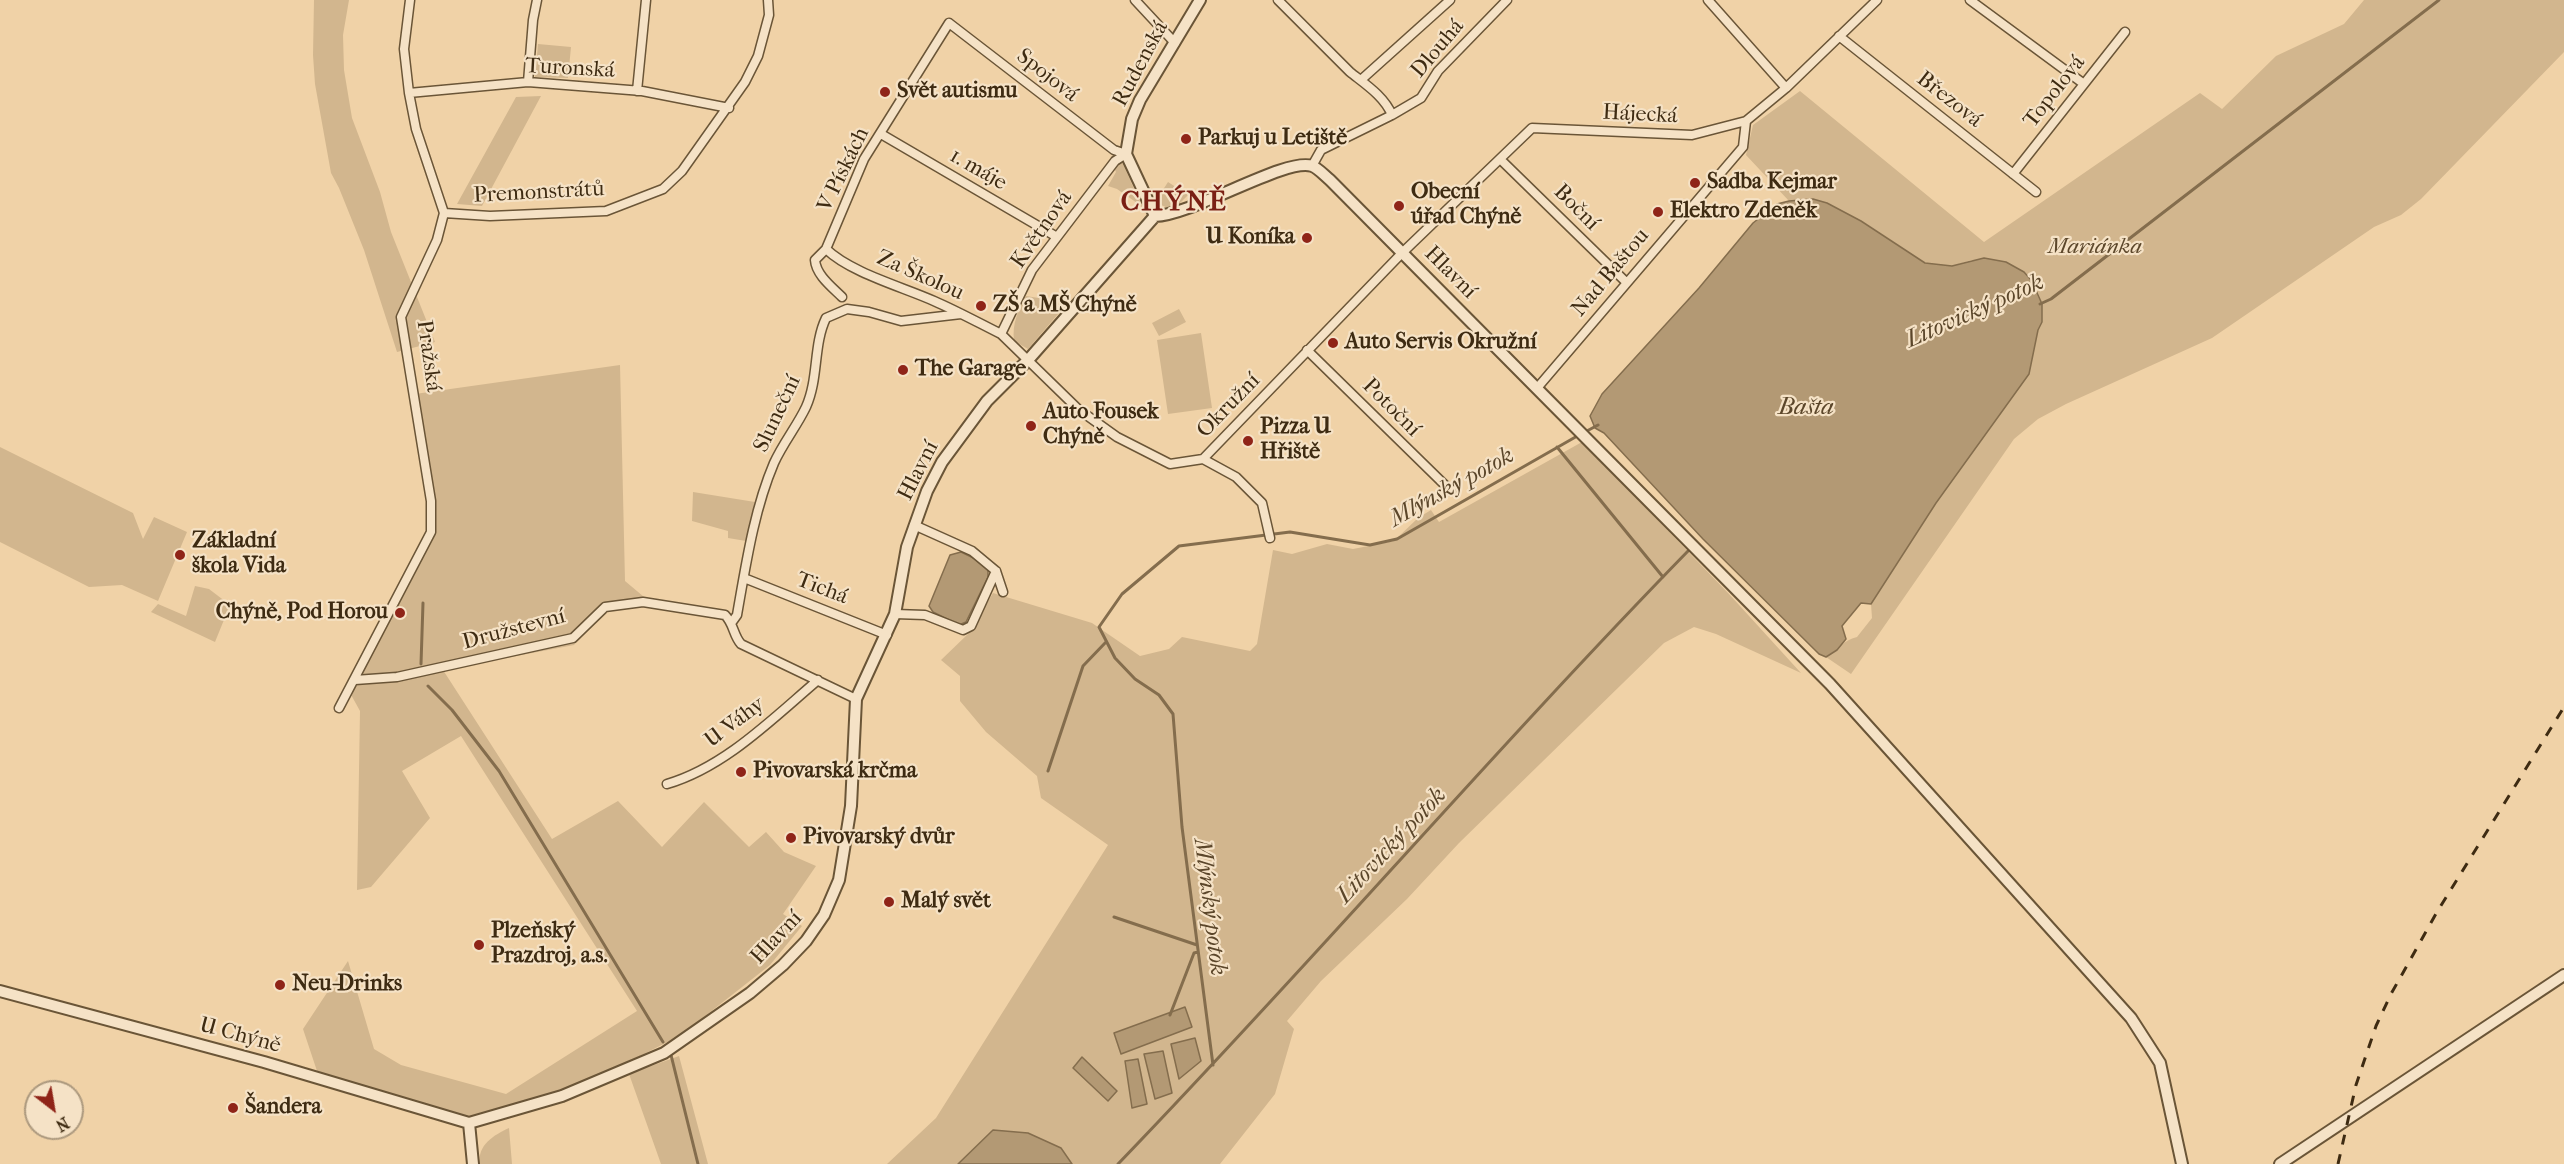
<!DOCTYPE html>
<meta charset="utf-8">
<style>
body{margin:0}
#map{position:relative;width:2564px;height:1164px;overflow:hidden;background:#f0d2a7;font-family:"IM FELL French Canon",serif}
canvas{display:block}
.north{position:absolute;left:24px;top:1080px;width:60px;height:60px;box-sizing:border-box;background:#f5e2c6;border:2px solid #ac997e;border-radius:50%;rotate:149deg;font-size:16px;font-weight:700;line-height:24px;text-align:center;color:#3e2b12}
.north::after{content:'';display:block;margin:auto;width:21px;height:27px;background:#8f2418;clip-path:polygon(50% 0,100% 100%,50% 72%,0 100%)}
</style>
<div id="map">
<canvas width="2564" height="1164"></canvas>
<div class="north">N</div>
</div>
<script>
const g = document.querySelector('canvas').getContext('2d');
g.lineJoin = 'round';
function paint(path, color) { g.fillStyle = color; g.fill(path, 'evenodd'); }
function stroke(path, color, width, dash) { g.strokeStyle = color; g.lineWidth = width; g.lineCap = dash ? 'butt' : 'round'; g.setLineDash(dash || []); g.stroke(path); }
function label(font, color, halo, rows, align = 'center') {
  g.font = font + ' "IM FELL French Canon",serif'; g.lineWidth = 4.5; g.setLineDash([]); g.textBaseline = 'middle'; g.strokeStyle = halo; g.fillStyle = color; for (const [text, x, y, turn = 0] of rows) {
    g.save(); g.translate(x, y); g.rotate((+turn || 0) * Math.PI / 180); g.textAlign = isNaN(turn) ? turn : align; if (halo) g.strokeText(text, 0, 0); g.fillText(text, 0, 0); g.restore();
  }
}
paint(new Path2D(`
 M314,0h35l-6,35 1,35 8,48 28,74 11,40 44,110 -38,10 -33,-102 -25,-62 -8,-15 -16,-89 -2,-29z
 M2364,0h200v52l-143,147 -20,16 -27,12 -162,111 -146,66 -28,15 -24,20 -163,235 -25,-17c12,-7 17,-17 31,-20l15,-19 -1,-14 65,-101 102,-173 4,-26 -5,-15 -65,-29 -20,6 -27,-3 -60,-40 -52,-24 -24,2 -43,-46 7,-30 47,-34 184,151 216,-149 22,16 54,-53 68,-32z
 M538,44l33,3 -3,31 -33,-1z
 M541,96l-59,110 -25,-2 59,-107z
 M1122,162l24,53 -6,-10 -23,-16 -9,-3 8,-14 -2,-4z
 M1168,182l20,13 -12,12 -8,1 -9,-4 -2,-5z
 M1026,296l25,4v3l14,3 -37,43 -14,-8c-2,-18 4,-30 12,-45z
 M1179,309l7,13 -27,14 -7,-13z
 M1201,333l11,75 -44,6 -11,-74z
 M620,365l5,216 31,26 -49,1 -33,37 -131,25 109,169 66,-38 44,46 42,-45 45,45 17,-15 18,20 32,14 -33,48 19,12 -32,39 -89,70 -39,20 -83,37 -90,26 -152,-47 -14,-42 45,-68 26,88 27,16 105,29 131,-83 -176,-275 -59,35 28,47 -59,69 -14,3 3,-179 -11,-20 82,-159 -16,-138z
 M1582,442l147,152 72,79 -85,-39 -22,-7 -30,16 -205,200 -52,56 -86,82 -34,40 7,8 -19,65 -55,70h-148l-11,-16 -68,-18 -35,34h-71l49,-46 172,-273 -67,-47 -4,-22 -51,-44 -26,-31v-25l-19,-16 27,-26 25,-41 99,30 48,33 29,-7 13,-12 68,14 7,-7 16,-94 19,4 35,-10 26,5 41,-8 24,-23 13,-8 8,12zM1081,1058l35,33 -8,9 -35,-32z
 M0,447l133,66 10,26 11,-22 33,15 -29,69 -36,-16 -33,2 -89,-45z
 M693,492l62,10 -9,39 -18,-3v-7l-36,-10z
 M195,586l14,3 21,16 -15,37 -64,-30 7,-8 28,12z
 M679,1056l29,108h-47l-32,-90z
 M509,1128l3,36h-32c-3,-19 14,-29 29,-36z`), '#d2b68e');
const water = new Path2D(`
 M1813,199l14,4 34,18 64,42 27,3 32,-8 22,4 18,10 8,9 10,23v18l-4,8 -9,44 -93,129 -65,101 -10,-1 -19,23 4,13 -9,11 -11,7 -7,-3 -116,-115 -99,-106 -9,-5 -5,-12 12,-22 97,-106 54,-65 24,-19 12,-3z
 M961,552l21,10 6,7v8l-22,45 -7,3 -26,-13 -4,-6 21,-51z
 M1185,1007l7,20 -71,27 -7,-21z
 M1195,1038l6,23 -22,18 -8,-35z
 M1163,1051l9,42 -17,6 -11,-45z
 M1082,1057l35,34 -9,10 -35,-33z
 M1138,1059l9,45 -15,4 -7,-47z
 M993,1130l35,3 33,15 11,16h-114z`);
paint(water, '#b39974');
stroke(water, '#846d4d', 1.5);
stroke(new Path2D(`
 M2040,304l11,-5 388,-299
 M1585,432l13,-7
 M1557,447l106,130
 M421,664l2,-61
 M428,686l24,24 47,61 164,271
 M1048,771l35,-105 23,-24
 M1114,917l83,28
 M1170,1015l24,-62 4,-1
 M671,1055l27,109
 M1213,1065l-31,-238 -9,-113 -14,-19 -24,-16 -20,-21 -16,-31 23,-33 57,-48 111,-14 80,13 27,-6 182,-104
 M1118,1164c194,-201 376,-414 571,-614`), '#846d4d', 3);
const minor = new Path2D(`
 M1135,0l40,43
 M1278,0l72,72c15,12 34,24 42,43l-71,35 -9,16
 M1708,0l78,88
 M1970,0l114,84
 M1839,36l197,156
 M1362,79l88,-79
 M528,82l5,-62 4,-20
 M637,91l9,-91
 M409,93l119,-11 114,9 87,17
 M1392,115l29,-17 17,-27 69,-71
 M881,134l176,103
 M1126,154l-11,7 -83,109 -31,64 77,75 39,28 53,27 33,-5 199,-206 130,-125 160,7 54,-14 40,-33 91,-88
 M1500,159l126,123
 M2013,174l112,-142
 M444,213l46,3 116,-5 57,-22 19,-18 63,-89 13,-26 11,-41 -1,-15
 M826,249c25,24 77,38 108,52 23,10 45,22 67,33
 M842,297c-10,-10 -26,-22 -27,-37l11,-11 38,-90 85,-136 165,127 12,4
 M1307,350l144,141
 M1538,387l205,-240 3,-26
 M1203,459l33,18 26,26 8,35
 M914,525l58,26 24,20 7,21
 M744,578l143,57
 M895,614l30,1 38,15 8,-4 25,-55
 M732,622l5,-7c9,-51 17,-105 37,-152 9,-20 23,-37 32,-56 13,-29 7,-62 20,-89l21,-9 22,3 32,9 60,-7
 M355,680l42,-3 176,-39 32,-31 38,-5 82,13c9,9 8,20 16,29l115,55
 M339,708l92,-176v-31l-30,-184 36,-77 7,-27 -28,-84 -7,-36 -5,-44 6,-49
 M667,784c58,-17 105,-65 151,-104`);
const tertiary = new Path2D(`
 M1155,216c38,-1 131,-59 157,-50 6,2 13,10 18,14l500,504 301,334 29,45 22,101
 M1155,216l-29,-62 6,-35 8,-19 60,-100
 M0,991l264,71 205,61
 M469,1123l93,-27 102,-43 86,-60 33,-28 23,-24 18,-26 15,-35 12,-74 5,-107 39,-85 12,-67 20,-56 15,-29 45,-61 42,-42 126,-143
 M469,1123l4,41
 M2280,1164l284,-189`);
stroke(minor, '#6a5537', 11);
stroke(tertiary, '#6a5537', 14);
stroke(minor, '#f5e2c6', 8);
stroke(tertiary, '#f5e2c6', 10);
stroke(new Path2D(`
 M2338,1164l18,-79 20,-59 15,-32 46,-82 127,-205`), '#3e2b12', 3, [10, 10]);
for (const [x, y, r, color] of [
 [885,92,6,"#8f2418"],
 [1186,139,6,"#8f2418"],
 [1695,183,6,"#8f2418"],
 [1399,206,6,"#8f2418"],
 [1658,212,6,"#8f2418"],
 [1307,238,6,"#8f2418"],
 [981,306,6,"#8f2418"],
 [1333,343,6,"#8f2418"],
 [903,370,6,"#8f2418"],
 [1031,426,6,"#8f2418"],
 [1248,441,6,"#8f2418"],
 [180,555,6,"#8f2418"],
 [400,613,6,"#8f2418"],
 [741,772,6,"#8f2418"],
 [791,838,6,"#8f2418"],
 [889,902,6,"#8f2418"],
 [479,945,6,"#8f2418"],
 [280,985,6,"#8f2418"],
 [233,1108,6,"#8f2418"]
]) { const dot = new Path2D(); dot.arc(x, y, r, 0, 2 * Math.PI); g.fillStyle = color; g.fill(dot); stroke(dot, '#f5e2c6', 2); }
label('22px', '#3e2b12', '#f5e2c6', [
 ["Dlouhá",1438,49,-50],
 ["Rudenská",1141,64,-62],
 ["Turonská",570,69,3],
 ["Spojová",1047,76,38],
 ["Topolová",2055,92,-52],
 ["Březová",1949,100,38],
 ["Hájecká",1640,115,3],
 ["V Pískách",844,170,-64],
 ["1. máje",978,170,30],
 ["Premonstrátů",539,193,-3],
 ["Boční",1576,208,45],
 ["Květnová",1042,230,-55],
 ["Hlavní",1450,273,45],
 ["Nad Baštou",1611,273,-50],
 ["Za Školou",920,276,24],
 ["Pražská",428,356,82],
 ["Okružní",1229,406,-46],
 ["Potoční",1391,408,45],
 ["Sluneční",778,414,-65],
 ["Hlavní",919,471,-63],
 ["Tichá",822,589,21],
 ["Družstevní",514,630,-15],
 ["U Váhy",735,723,-37],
 ["Hlavní",777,938,-47],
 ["U Chýně",240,1036,15]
]);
label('bold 22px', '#3e2b12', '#f5e2c6', [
 ["Svět autismu",897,92],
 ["Parkuj u Letiště",1198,139],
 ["Sadba Kejmar",1707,183],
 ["Obecní",1411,193],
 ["úřad Chýně",1411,218],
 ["Elektro Zdeněk",1670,212],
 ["U Koníka",1295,238,"right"],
 ["ZŠ a MŠ Chýně",993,306],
 ["Auto Servis Okružní",1345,343],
 ["The Garage",915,370],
 ["Auto Fousek",1043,413],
 ["Chýně",1043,438],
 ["Pizza U",1260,428],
 ["Hřiště",1260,453],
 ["Základní",192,542],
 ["škola Vida",192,567],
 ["Chýně, Pod Horou",388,613,"right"],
 ["Pivovarská krčma",753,772],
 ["Pivovarský dvůr",803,838],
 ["Malý svět",901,902],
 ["Plzeňský",491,932],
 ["Prazdroj, a.s.",491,957],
 ["Neu-Drinks",292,985],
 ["Šandera",245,1108]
], 'left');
label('italic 22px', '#5c472b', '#f5e2c6', [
 ["Mariánka",2095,248]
]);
label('italic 24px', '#5b462a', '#f5e2c6', [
 ["Litovický potok",1975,312,-24],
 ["Bašta",1806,408],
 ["Mlýnský potok",1452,488,-29],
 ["Litovický potok",1392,846,-47],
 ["Mlýnský potok",1209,907,83]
]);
g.letterSpacing = '1.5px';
label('bold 28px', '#7a1f14', '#f5e2c6', [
 ["CHÝNĚ",1174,203]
]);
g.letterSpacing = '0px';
</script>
